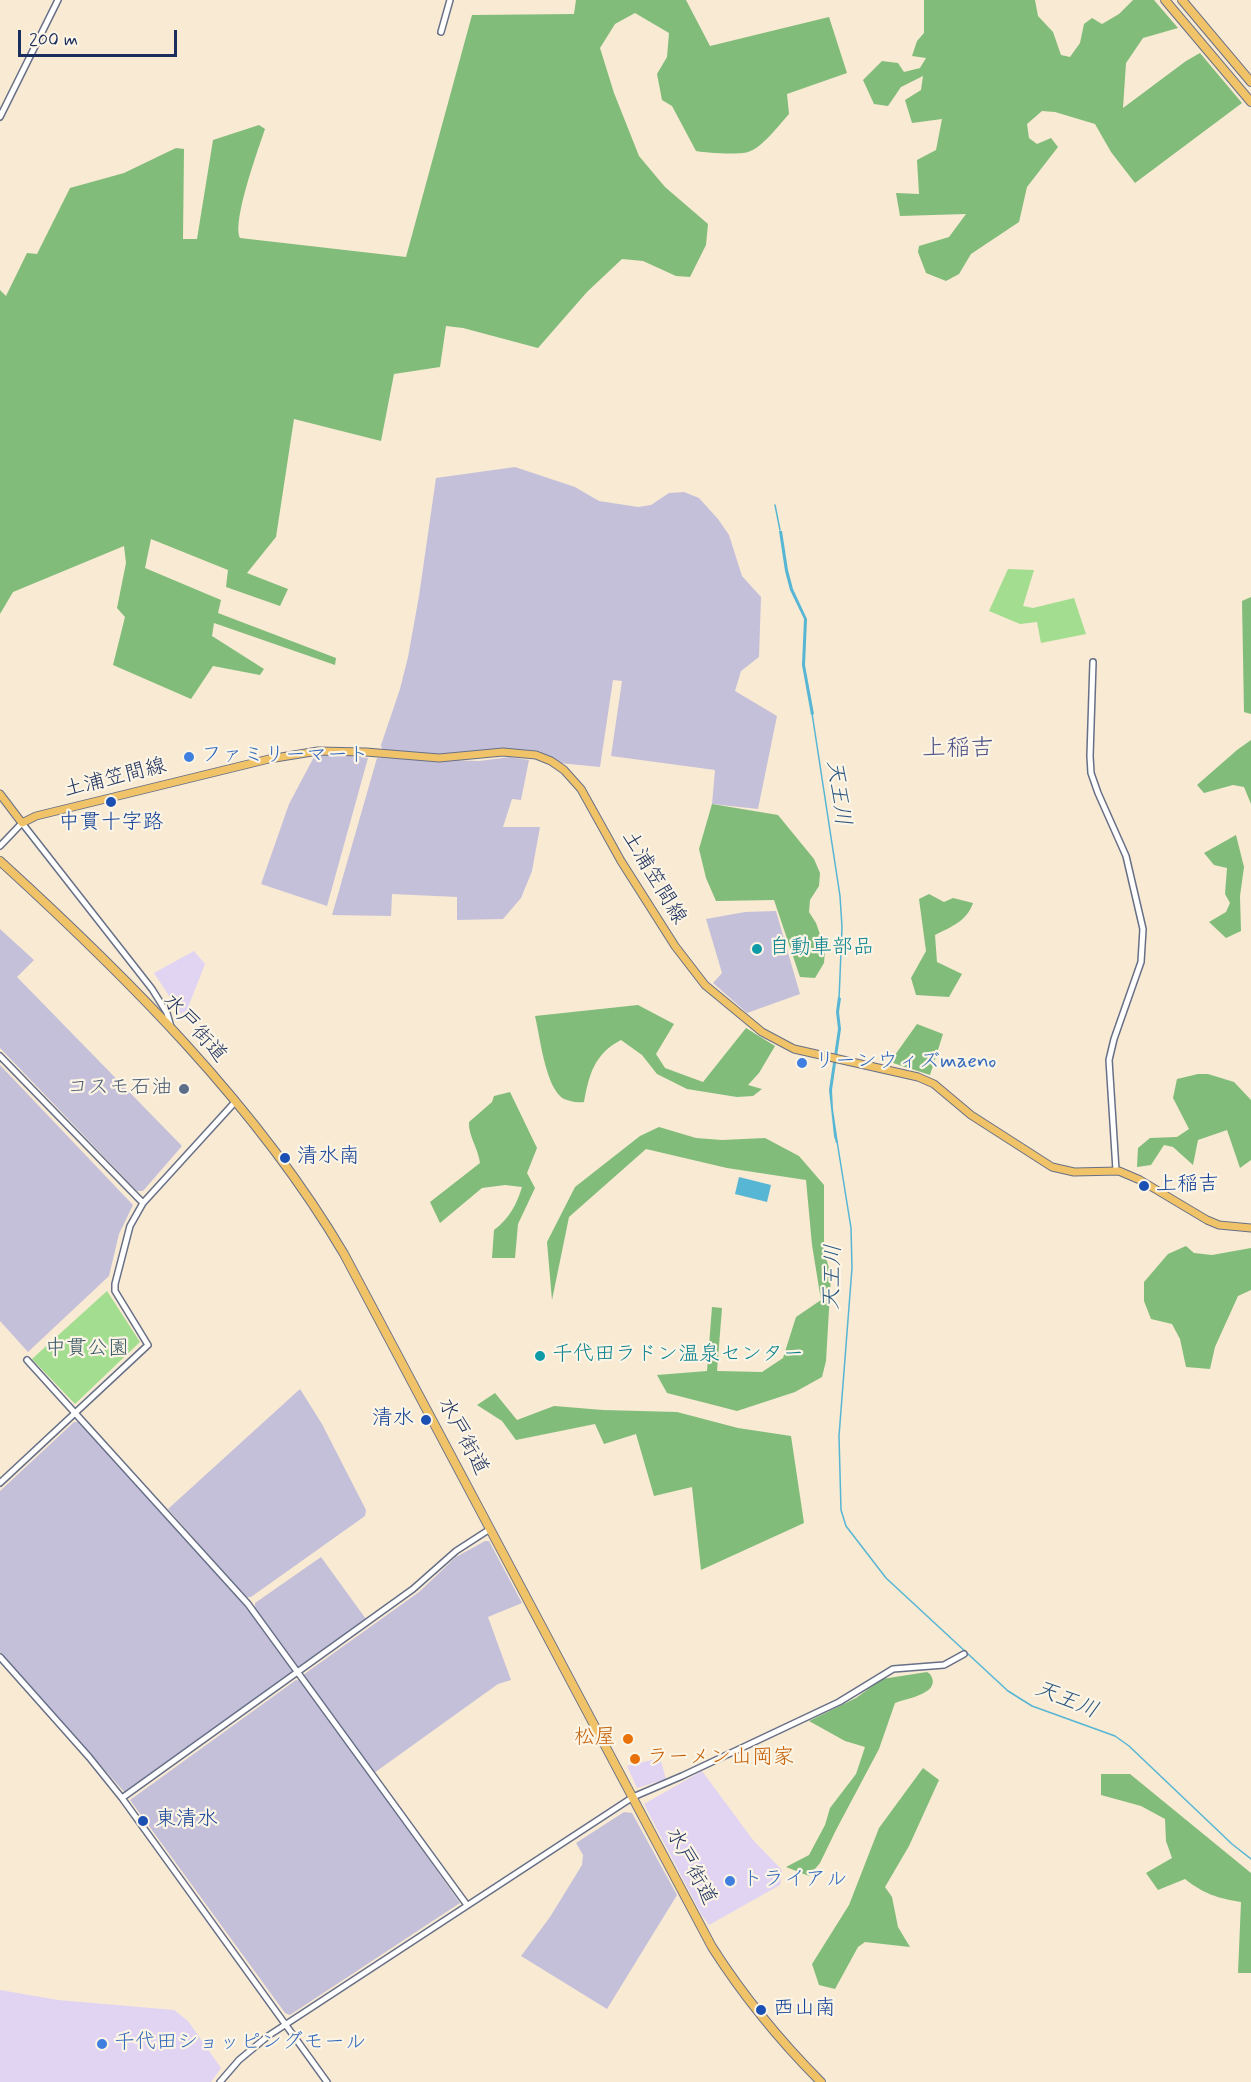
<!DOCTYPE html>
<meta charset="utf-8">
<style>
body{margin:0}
#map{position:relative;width:1251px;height:2082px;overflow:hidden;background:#f8ead3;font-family:Mynerve,sans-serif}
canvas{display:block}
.scale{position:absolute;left:18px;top:30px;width:159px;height:27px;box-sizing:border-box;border:3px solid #1b2f5e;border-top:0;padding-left:8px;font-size:18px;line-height:21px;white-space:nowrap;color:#1b2f5e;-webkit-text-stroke:4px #fcf5e5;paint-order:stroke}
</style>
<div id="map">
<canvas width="1251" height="2082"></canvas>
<div class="scale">200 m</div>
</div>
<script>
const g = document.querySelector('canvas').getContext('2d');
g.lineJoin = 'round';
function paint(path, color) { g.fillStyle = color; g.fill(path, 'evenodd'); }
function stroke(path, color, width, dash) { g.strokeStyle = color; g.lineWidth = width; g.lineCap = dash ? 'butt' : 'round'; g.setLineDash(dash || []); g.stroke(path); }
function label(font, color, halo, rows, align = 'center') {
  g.font = font + ' Mynerve,"Klee One",sans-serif'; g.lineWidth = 4.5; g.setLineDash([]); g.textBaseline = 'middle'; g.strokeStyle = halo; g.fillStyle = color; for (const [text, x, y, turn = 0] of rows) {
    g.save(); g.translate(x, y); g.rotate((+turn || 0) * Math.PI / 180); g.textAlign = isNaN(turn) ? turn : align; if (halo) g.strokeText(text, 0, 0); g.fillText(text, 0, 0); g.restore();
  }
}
paint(new Path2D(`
 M194,951l11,13 -18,46 -6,4 -27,-41z
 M660,1758l6,21 -29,9 -10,-22z
 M702,1771l51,69 28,29 1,4 -2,12 -71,40 -8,-11 -57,-110z
 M0,1990l58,10 116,10 14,11 33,47 -10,14h-211z`), '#e1d4f3');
paint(new Path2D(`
 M515,467l60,20 24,14 39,6 13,-2 18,-12 15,-1 15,6 19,21 11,16 13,41 19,21 -2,60 -18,14 -6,20 42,25 -19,93 -46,-5 3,-34 -104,-14 11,-75 -9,-1 -13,87 -41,-4 -20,-12 -23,-2 -57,6 -47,-2 -30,-4 -1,-4 19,-56 8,-32 11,-61 17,-118z
 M315,755h31l22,3 -41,148 -66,-22 28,-80z
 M510,757l19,3 -8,40 -9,-1 -9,28h37l-8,44 -11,27 -18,21 -46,1v-23l-65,-3 -1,22 -59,-1 45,-157 102,3z
 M776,911l24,83 -53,19 -34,-30 9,-10 -16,-54 39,-7z
 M0,929l34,31 -17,17 165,169 -39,45h-6l-137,-143z
 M0,1065l133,140 -14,29 -10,42 -81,76 -28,-31z
 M300,1389l22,35 44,86 -1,6 -114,81h-5l-78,-88z
 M74,1422h8l160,177 51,73 -167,122 -126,-142v-161z
 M485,1541h4l33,62 -34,14 23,63 -13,4 -124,89 -71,-98 116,-83 37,-35z
 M321,1557l45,62 -67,49 -44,-60v-5z
 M296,1680l6,1 158,222 -170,112 -5,-2 -155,-213z
 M624,1812l8,1 45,82 -70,114 -86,-53 29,-39 32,-52 1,-10 -7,-12z`), '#c5c0da');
paint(new Path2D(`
 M1008,569l26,1 -11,36 10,2 41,-10 12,36 -45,9 -4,-21 -17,2 -31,-13z
 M107,1291l33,51 -65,62 -43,-45z`), '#a2dd90');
paint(new Path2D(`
 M576,0h110l24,46 119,-29 18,56 -60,21 2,20c-10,11 -27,34 -41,38 -10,3 -41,1 -52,-1l-24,-45 -10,-6 -5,-26 10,-17 2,-24 -34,-20 -20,11 -15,24 14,45 25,63 26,31 43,37 -2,21 -16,32 -14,-1 -33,-15 -21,-2 -35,33 -49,56 -75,-20 -17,-2 -6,41 -46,7 -13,67 -87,-22 -18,118 -29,36 41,16 -8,17 -54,-19 2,-17 -77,-31 -6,29 76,32 -3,13 118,45 -1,7 -121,-42 -2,13 52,33 -4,6 -47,-9 -22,33 -78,-34 12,-48 -8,-9 9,-45 -2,-17 -111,46 -13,22v-324l6,6 21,-43 10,1 33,-66 54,-15 52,-25 8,1 -1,90h14l16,-99 46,-15 6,4c-7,21 -33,92 -25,109l166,19 66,-242 102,-1z
 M924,0h111l3,16 15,16 8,23 9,2 10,-14 4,-19 8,-6 10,6 17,-10 14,-14h21l24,28 -35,10 -17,25 -3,45 63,-47 14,-8 42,50 -107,80 -24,-31 -16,-28 -40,-12 -13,-1 -15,13 2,14 8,6 14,-6 7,9 -31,40 -8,35 -48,32 -12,20 -13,7 -20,-8 -8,-21 1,-6 30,-9 17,-23 -66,2 -4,-23 23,1 -2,-34 19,-10 6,-31 -30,4 -7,-23 16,-10 2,-14 -22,11 -13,19 -14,-2 -11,-24 19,-19 16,2 6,9 16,-4 6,-10 -14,-2 5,-15 7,-8z
 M1251,597v117l-7,-2 -2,-111z
 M1251,740v64l-7,-17 -11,-2 -29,8 -7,-8 40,-35z
 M712,804l66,11 36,44 6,14 -1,13 -9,14 -1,12 7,11 9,26 -1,14 -9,15 -15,-1 -26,-77 -58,1 -10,-23 -7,-29z
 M1236,835l8,32 -4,29 1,35 -15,7 -17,-16 17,-10 4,-9 -5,-9 2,-26 -13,-3 -10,-12z
 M929,894l15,8 9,-4 20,5c-6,18 -22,24 -38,32l2,27 25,12 -13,23 -33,-2 -5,-17 15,-27 -7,-52z
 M638,1005l36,19 -18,30 9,14 38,14 43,-54 29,18 -16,27 -11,12 14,4 -9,7 -16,1 -50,-8 -30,-15 -15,-19 -21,-15c-27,14 -32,35 -37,62 -7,1 -18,-1 -23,-5 -16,-14 -21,-60 -26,-81z
 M917,1024l26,10 -13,41 -40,-13z
 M1198,1074h10l26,8 17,18v60l-11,8 -13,-38 -29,10 -5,25 -20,-18 -9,-2 -13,20 -14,2 1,-19 12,-10 27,-1 12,-8 -16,-31 4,-19z
 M510,1092l27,56 -10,25 8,15 -17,36 -3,34h-23l2,-28c15,-11 23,-26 28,-43l-17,-2 -23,3 -42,35 -10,-21 50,-39c-2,-15 -12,-28 -11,-41l23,-20 2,-6z
 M659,1127l37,11 26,2 43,-2 34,18 25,29v66l7,24 -5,86 -4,16 -27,15 -58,19 -70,-18 -10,-18 50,-4 5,-64 10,1 -5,63 45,1 21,-14 13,-41 25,-17 -9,-55 -6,-65 -79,-12 -81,-19 -77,68 -17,83 -5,-58 28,-55 65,-51z
 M1186,1246l8,7 18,2 39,-7v42l-13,6 -23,51 -5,22 -24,-2 -6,-28 -8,-15 -21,-5 -7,-18v-19l24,-28z
 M495,1393l22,27 37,-14 49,4 74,2 61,16 53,8 13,87 -103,47 -9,-83 -38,9 -18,-62 -32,10 -9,-20 -79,16 -14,-19 -25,-16z
 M927,1672l3,2c13,19 -22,24 -35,29l-16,46 -43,81 -16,33 -11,13 -23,-9 23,-12 16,-30 5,-17 26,-34 9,-27 -20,-6 -36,-20 47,-23 26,-19z
 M923,1768l16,12 -30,66 -24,41 7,10 6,30 12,20 -45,-5 -7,5 -23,42 -16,-4 -7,-21 37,-59 30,-77z
 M1101,1774h29l121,99v100h-13l3,-71c-24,-4 -37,-8 -56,-23l-27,11 -12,-17 26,-15 -6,-17 -1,-22 -24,-13 -40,-11z`), '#81bc7a');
paint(new Path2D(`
 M779,531h3l6,39 5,19 14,30 -2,46 9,49 -3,1 -9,-50 2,-46 -14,-29 -5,-19z
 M838,997l3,1 -2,14 2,17 -9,61 1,19 5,34h-2l-2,-7 -5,-46 9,-61 -2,-17z
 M739,1177l32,8 -4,17 -32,-8z`), '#56b6d4');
stroke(new Path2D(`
 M775,505l5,25
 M812,713l28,183 2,31 -3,73
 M837,1141l14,87 1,40 -13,168 2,74 5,16 40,52 122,113 24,15 83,30 14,10 103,98 19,15`), '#56b6d4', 1.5);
const tertiary = new Path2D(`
 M441,32l9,-32
 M0,117l58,-117
 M1093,662l-3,94 1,17 7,20 28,63 17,73 -2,33 -27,77 -5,21 7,110
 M0,846l22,-23 130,166 15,24 4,14
 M0,1056l143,147
 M27,1360l221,244 219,301
 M0,1483l148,-138 -33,-54v-7l15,-58 13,-23 92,-101
 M0,1657l89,100 33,41 205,284
 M122,1798l291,-209 43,-38 34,-22
 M220,2082l19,-22 29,-24 365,-239 49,-21 157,-74 54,-33 51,-4 20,-11`);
const primary = new Path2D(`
 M0,794l22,29 14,-7 233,-57 49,-8 48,1 73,6 64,-6 33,3 15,6 13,9 17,19 40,72 54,85 30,39 17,14 40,33 32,17 124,28 16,7 37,31 81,52 22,5 45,-1 21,9 67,40 12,5 32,3`);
const trunk = new Path2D(`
 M0,861c126,115 257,245 344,393l368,693c32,50 67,93 109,135`);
const motorway = new Path2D(`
 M1165,0l86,102
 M1182,0l69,82`);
stroke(tertiary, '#687087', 8);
stroke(primary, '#687087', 9);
stroke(trunk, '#687087', 10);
stroke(motorway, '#687087', 10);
stroke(tertiary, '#fff', 5);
stroke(primary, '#f0c369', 7);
stroke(trunk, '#f0c369', 8);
stroke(motorway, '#f0c369', 8);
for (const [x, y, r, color] of [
 [189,757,6,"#3f7fe0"],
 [111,802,6,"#1a4fb4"],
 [757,949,6,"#0f9aa8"],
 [802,1063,6,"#3f7fe0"],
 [184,1089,6,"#5c6f8a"],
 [285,1158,6,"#1a4fb4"],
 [1144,1186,6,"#1a4fb4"],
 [540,1356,6,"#0f9aa8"],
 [426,1420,6,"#1a4fb4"],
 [628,1739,6,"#e8710a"],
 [635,1759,6,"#e8710a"],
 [143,1821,6,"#1a4fb4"],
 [730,1881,6,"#3f7fe0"],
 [761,2010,6,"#1a4fb4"],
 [102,2044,6,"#3f7fe0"]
]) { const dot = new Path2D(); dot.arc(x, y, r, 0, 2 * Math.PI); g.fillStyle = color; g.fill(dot); stroke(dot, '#fcf5e5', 2); }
label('21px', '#366cbe', '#fcf5e5', [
 ["ファミリーマート",201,757],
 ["リーンウィズmaeno",814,1063],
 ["トライアル",742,1881],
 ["千代田ショッピングモール",114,2044]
], 'left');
label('21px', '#1b2f5e', '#fcf5e5', [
 ["土浦笠間線",115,779,-14],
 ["土浦笠間線",653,878,59],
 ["水戸街道",194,1029,48],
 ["水戸街道",462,1437,62],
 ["水戸街道",690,1867,62]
]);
label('21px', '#164399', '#fcf5e5', [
 ["中貫十字路",111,824,"center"],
 ["清水南",297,1158],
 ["上稲吉",1156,1186],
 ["清水",414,1420,"right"],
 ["東清水",155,1821],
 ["西山南",773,2010]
], 'left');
label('21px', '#0d838f', '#fcf5e5', [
 ["自動車部品",769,949],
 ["千代田ラドン温泉センター",552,1356]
], 'left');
label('21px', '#4e5e75', '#fcf5e5', [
 ["コスモ石油",172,1089]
], 'right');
label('21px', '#3d5a6a', '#fcf5e5', [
 ["中貫公園",87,1350]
]);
label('21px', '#c56008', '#fcf5e5', [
 ["松屋",616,1739],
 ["ラーメン山岡家",647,1759,"left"]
], 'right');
label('italic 22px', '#2d5881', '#fcf5e5', [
 ["天王川",837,793,82],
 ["天王川",834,1277,-88],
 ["天王川",1066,1701,22]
]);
label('24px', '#505488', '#fcf5e5', [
 ["上稲吉",958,750]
]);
</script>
